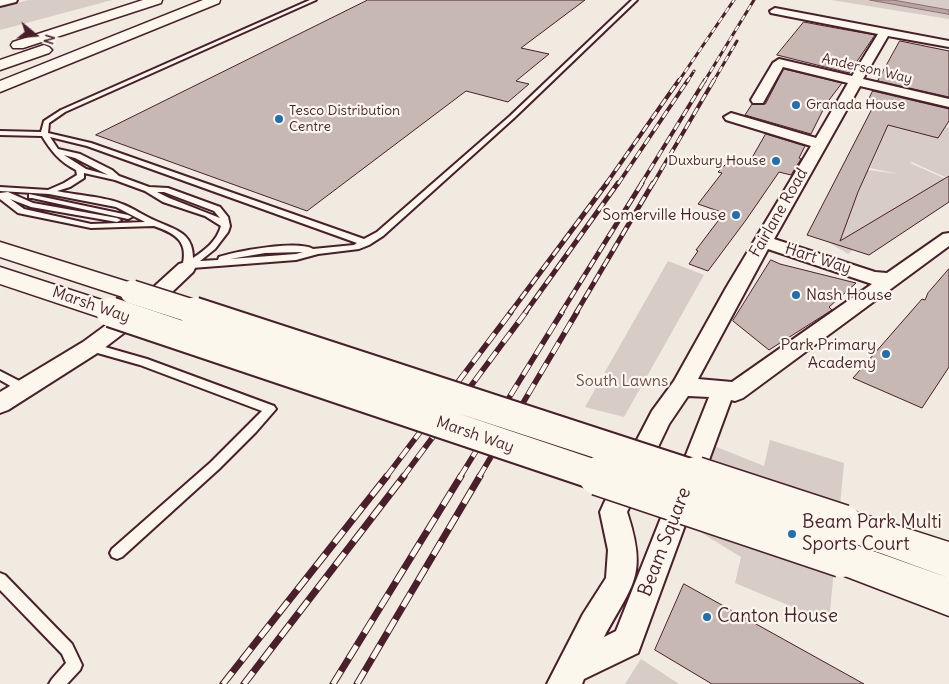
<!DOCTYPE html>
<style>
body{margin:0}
#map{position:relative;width:949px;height:684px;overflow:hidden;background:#f0eae0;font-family:Delius,sans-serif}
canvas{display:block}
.north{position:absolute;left:10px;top:10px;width:50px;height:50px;-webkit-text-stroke:4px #fbf7ec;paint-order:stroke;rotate:107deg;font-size:14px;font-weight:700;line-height:20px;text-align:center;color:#4a1f2b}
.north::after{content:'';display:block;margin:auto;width:18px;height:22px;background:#4a1f2b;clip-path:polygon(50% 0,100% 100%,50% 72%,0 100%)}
</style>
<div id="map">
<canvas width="949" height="684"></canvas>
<div class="north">N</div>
</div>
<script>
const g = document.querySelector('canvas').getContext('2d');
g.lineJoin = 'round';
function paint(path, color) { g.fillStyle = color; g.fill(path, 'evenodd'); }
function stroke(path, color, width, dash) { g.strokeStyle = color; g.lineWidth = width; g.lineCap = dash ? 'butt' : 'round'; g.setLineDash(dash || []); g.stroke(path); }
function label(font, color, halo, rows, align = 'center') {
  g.font = font + ' Delius,sans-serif'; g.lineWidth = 4.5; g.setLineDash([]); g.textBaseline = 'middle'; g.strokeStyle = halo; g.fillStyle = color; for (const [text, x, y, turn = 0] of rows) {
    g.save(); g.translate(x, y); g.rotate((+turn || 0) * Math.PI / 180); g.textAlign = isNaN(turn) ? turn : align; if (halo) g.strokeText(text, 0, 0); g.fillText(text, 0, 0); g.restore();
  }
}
paint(new Path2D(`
 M28,0h84l-112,30v-22z
 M831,0h118v19z
 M893,113l56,15v47l-4,2 -33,-15 -2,1 36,16 -77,45 -14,24 -7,6 -23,-14 23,-25 20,-45 31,4 -29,-6z
 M668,261l36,14 -80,142 -39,-10z
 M770,440l74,23 -15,159 -94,-39 6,-26 -49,-30 22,-81 50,20z
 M641,659l38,25h-54z`), '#d8ccc6');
const water = new Path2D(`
 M870,0h23l56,10v4z`);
paint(water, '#b8a4a2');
stroke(water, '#8c6f72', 1);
const building = new Path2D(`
 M368,0h217l-64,48 28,6 -33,27 13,3 -21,18 -42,-11 -159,120 -211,-76z
 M804,22l21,4 50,9 -26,38 -72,-18z
 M900,41l49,10v46l-71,-16z
 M784,69l58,14 -16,21 -15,30 -66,-19 7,-11h13z
 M873,91l76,18v12l-11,17 -50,-13 -30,67 -18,49 109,-65v26l-80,53 -62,-20 68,-132 -7,-2z
 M766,134l39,12 -6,12 2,1 -10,16 -12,-3 -33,48 -38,51 -19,-7 9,-13 -2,-1 28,-37 -26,-9 24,-31 -4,-1 13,-13 17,5z
 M771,260l9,4 76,19 -27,24 3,3 -63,40 -36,-29z
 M949,269v98l-27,41 -69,-30 69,-79 3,1 3,-7z
 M684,584l180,100h-152l-57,-34z`);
paint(building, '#c8b8b3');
stroke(building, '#4a1f2b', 1);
const lane = new Path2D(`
 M310,0h6l-251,112 -16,11 -1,10 43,10 273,96 13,-7 133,-116 122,-116h5l-123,118 -131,118 -14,9 -10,4 -41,5 -22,6 -104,8 -6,3 -4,-3c7,-26 -5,-34 -28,-42l-63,2 -73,-15 -18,-14v-6l8,-1 25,11 84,15 4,2 -4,2 -86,-15 -21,-8 14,10 67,15 54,-2 -29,-15 -67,-13 -49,-3v-4l48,3 16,-7 13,-8 -1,-5c-16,-8 -25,-19 -34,-34l-42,-1v-4l41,1 3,-11 17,-11zM50,137l37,9 270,97 -3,2 -41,4c-16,-9 -76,2 -94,8l-1,3 -18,1 15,-12 13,-17 2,-6 -2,-9 -8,-10 -52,-19 -19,-1 -30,-11 -7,-6 -32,-16 -22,-5zM64,155l11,3 33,17 -22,-6zM84,173l31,7 30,11 18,11 42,14 16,10c-4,15 -16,24 -28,32 0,-26 -18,-28 -37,-37 -12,-5 -23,-13 -34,-17 -16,-7 -47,-9 -65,-13l13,-4 14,-9zM157,192h7l50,19 6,7 -51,-20zM303,252l-7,2 -66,5 35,-6z
 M29,194l99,21 4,2 -4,2 -96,-21h-3z
 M91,343l56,16 127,47 2,3 -20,23 -37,37 -97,88 -5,2 -5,-2 -2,-4 2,-4 99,-87 51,-51 -122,-46 -53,-15 -1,-3 1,-3z
 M0,371l29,15 1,3 -1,3h-8l-21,-12z
 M0,573l5,2 67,69 10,21 -2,5 -13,14h-18l3,-5 14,-16 -4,-9 -62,-64z`);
const street = new Path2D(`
 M0,0h17l-1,2 -16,4z
 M775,8l174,33v6l-61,-11 -25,43 86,20v8l-89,-21 -86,153 101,33 12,1 56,-39 6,-1v13l-206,152 -8,3 -4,-1 -93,253 -54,26 -2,5h-35l36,-70 23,-36 2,-28 -8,-38 4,-9 48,-92 22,-30 52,-93 85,-142 -85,-26 -2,-3 7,-4 85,25 32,-55 -65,-16 -20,36h-10l-2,-3 22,-37 6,-4 73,17 26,-42 -107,-21 -1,-2zM768,249l104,35 -140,98 -34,-3zM688,396l21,1 -93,234 -12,6c29,-54 44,-61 23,-125l42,-88z
 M186,262l7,2 2,4 -2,4 -43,41 -51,39 -91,58 -8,3v-21l83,-50 53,-39 43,-39z`);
const primary = new Path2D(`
 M0,242l141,44 4,6 -4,6 -9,2 -132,-43z
 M0,267l117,38 4,6 -4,6 -9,3 -108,-36z
 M843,508l106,34v36l-118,-43 -6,-11 6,-11z
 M842,540l107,38v38l-120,-46 -5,-12 5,-12z`);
const highway = new Path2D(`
 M143,0h19l-1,3 -138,45h-10l-2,-3 2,-3z
 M203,0h17l-1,3 -219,89v-11z
 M44,45l5,2 3,3 -3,3 -49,17v-10z`);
stroke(lane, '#4a1f2b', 4);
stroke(street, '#4a1f2b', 4);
stroke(primary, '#4a1f2b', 3);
stroke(highway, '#4a1f2b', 3);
paint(lane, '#fbf7ec');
paint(street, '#fbf7ec');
paint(primary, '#fbf7ec');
paint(highway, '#fbf7ec');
const railFar4 = new Path2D(`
 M678,82l56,-82
 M687,82l7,-11
 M704,82l50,-82
 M713,82l24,-41`);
const railFar3 = new Path2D(`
 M606,184l73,-104
 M618,184l70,-104
 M641,184l64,-104
 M653,184l61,-104`);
const railFar2 = new Path2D(`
 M510,313l97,-130
 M525,313l93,-130
 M561,313l81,-130
 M576,313l77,-130`);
const railFar1 = new Path2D(`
 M386,477l125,-165
 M403,477l123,-165
 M460,477l102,-165
 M479,477l98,-165`);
const rail = new Path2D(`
 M223,684l164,-208
 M244,684l160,-208
 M333,684l128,-208
 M357,684l123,-208`);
stroke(railFar4, '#4a1f2b', 3);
stroke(railFar3, '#4a1f2b', 4);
stroke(railFar2, '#4a1f2b', 5);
stroke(railFar1, '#4a1f2b', 5.5);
stroke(rail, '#4a1f2b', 7);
stroke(railFar4, '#fbf7ec', 2, [6]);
stroke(railFar3, '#fbf7ec', 2.5, [8]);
stroke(railFar2, '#fbf7ec', 3, [9]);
stroke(railFar1, '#fbf7ec', 4, [12]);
stroke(rail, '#fbf7ec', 5, [15]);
const primaryBridgeFar2 = new Path2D(`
 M132,292l66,21
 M108,311l7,2`);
const primaryBridgeFar1 = new Path2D(`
 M111,312l491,165
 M194,312l506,165`);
const primaryBridge = new Path2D(`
 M598,476l244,82
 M696,476l147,48`);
stroke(primaryBridgeFar2, '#4a1f2b', 26, []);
stroke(primaryBridgeFar1, '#4a1f2b', 33, []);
stroke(primaryBridge, '#4a1f2b', 41, []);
stroke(primaryBridgeFar2, '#fbf7ec', 23);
stroke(primaryBridgeFar1, '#fbf7ec', 29);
stroke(primaryBridge, '#fbf7ec', 38);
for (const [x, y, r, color] of [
 [796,105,5,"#1f6fb2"],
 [279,119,5,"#1f6fb2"],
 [776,161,5,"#1f6fb2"],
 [736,215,5,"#1f6fb2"],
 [796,295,5,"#1f6fb2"],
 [886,354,5,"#1f6fb2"],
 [792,534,5,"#1f6fb2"],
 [707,617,5,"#1f6fb2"]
]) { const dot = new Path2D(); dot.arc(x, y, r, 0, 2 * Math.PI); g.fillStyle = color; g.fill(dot); stroke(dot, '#fbf7ec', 2); }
label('14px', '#4a1f2b', '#fbf7ec', [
 ["Anderson Way",867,69,13]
]);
label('14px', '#4a1f2b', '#fbf7ec', [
 ["Granada House",806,105],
 ["Tesco Distribution",289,111],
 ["Centre",289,127],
 ["Duxbury House",766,161,"right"]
], 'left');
label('16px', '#4a1f2b', '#fbf7ec', [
 ["Fairlane Road",779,213,-60],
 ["Hart Way",818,259,18],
 ["Marsh Way",91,305,19],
 ["Marsh Way",475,435,19]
]);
label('16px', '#4a1f2b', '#fbf7ec', [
 ["Somerville House",726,215],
 ["Nash House",806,295,"left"],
 ["Park Primary",876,345],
 ["Academy",876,363]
], 'right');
label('16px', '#6e4a52', '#fbf7ec', [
 ["South Lawns",622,381]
]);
label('19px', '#4a1f2b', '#fbf7ec', [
 ["Beam Park Multi",802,523],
 ["Sports Court",802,545],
 ["Canton House",717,617]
], 'left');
label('19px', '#4a1f2b', '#fbf7ec', [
 ["Beam Square",665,542,-69]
]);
</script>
